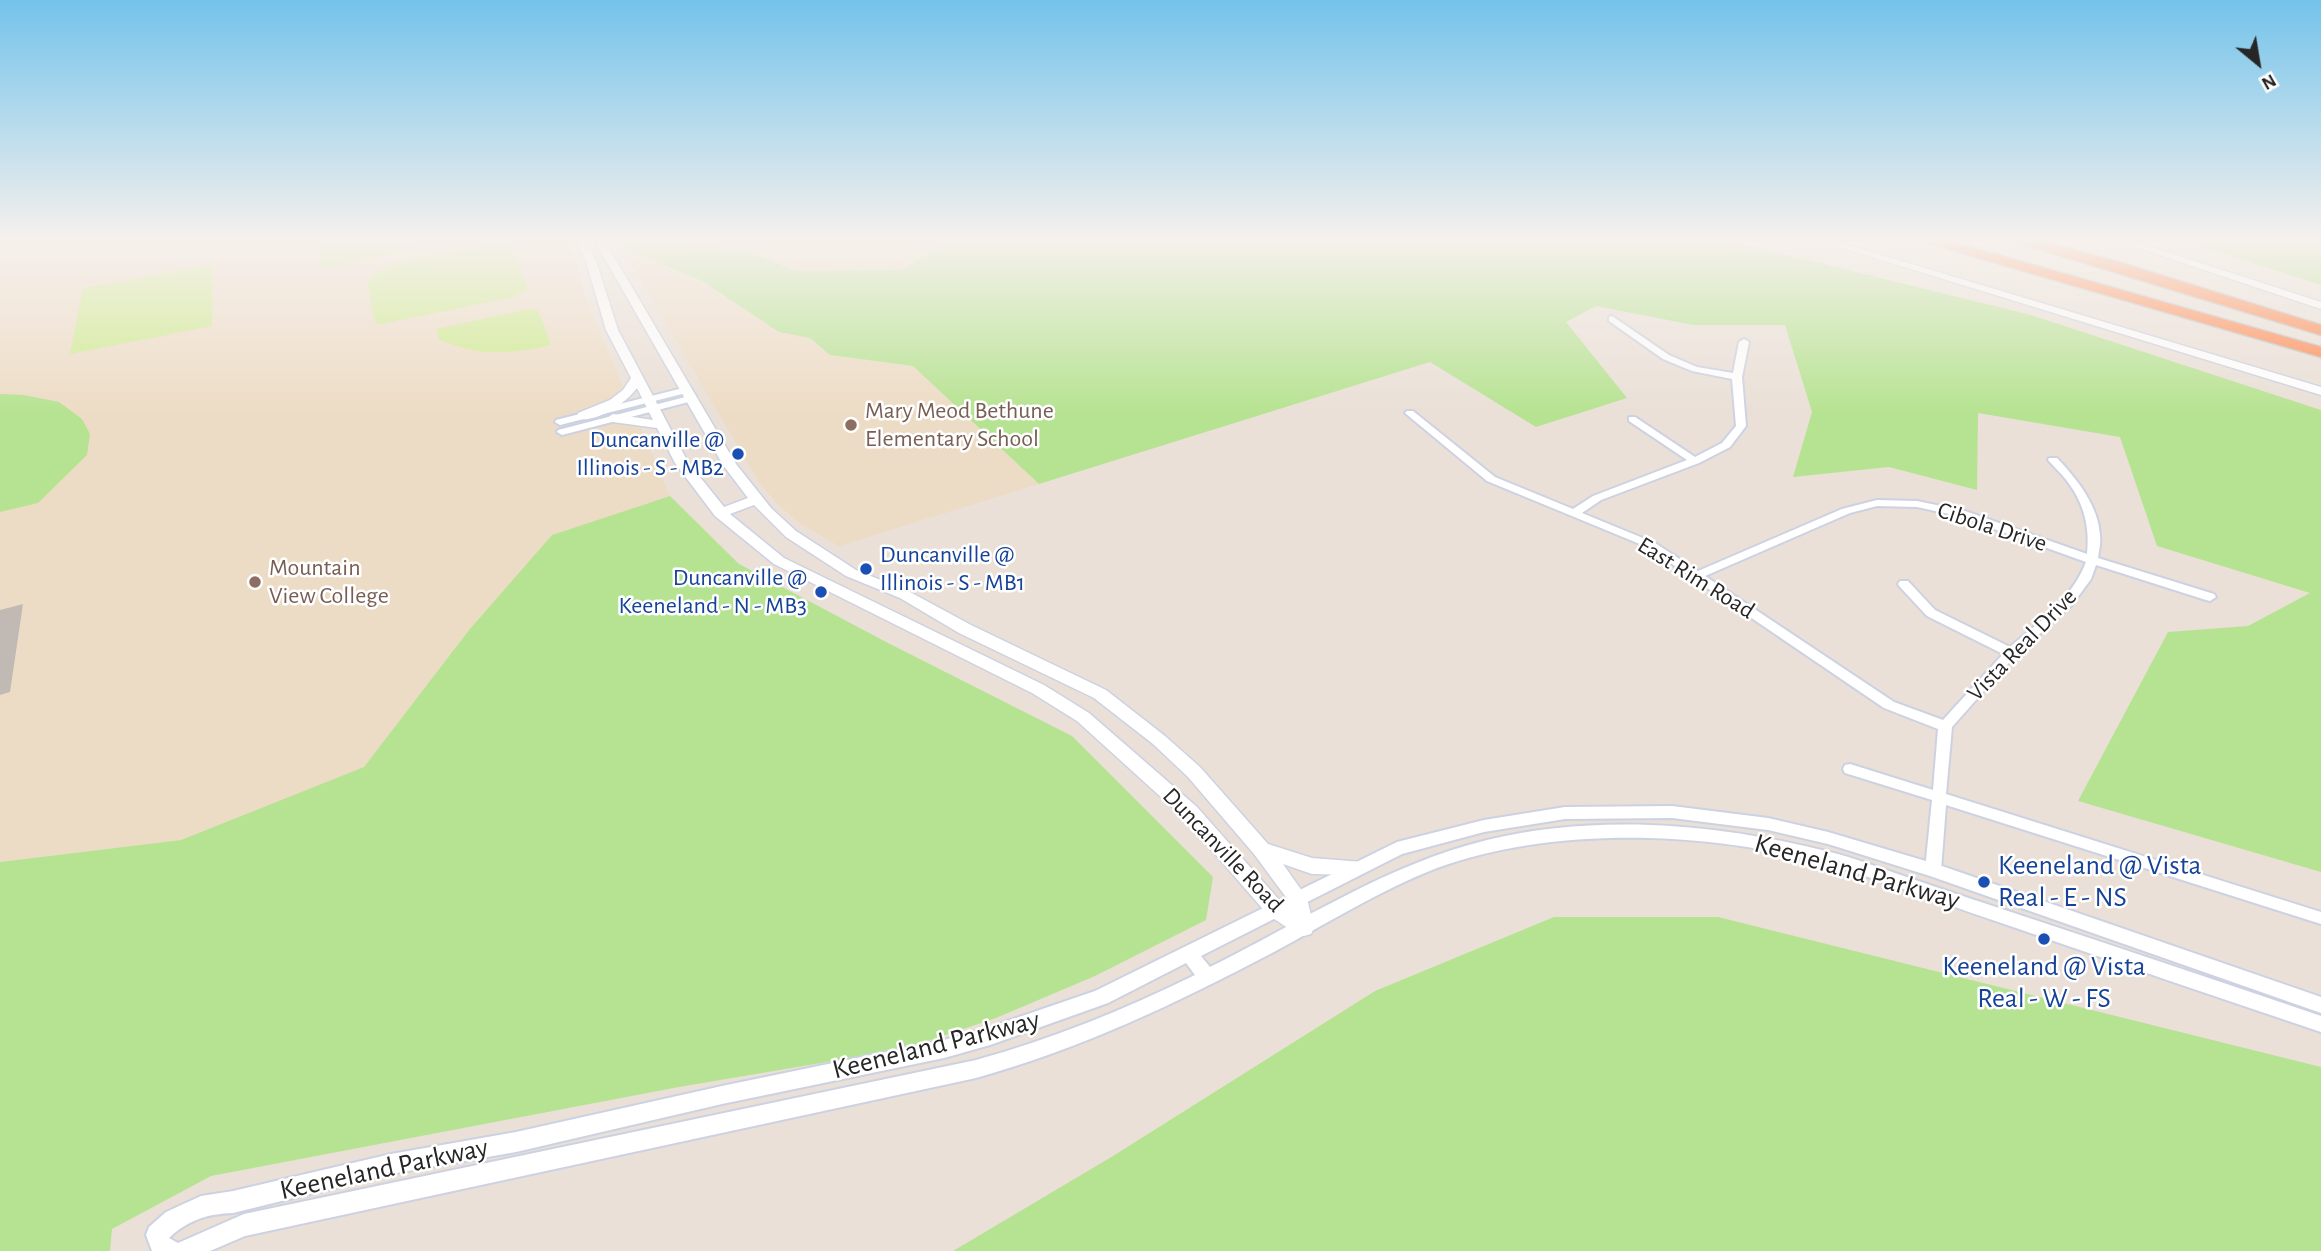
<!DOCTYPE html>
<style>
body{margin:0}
#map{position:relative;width:2321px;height:1251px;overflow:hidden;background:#eae0d7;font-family:"Alegreya Sans",sans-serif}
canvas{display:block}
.north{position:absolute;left:2223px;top:28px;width:70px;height:70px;-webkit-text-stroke:5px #fff;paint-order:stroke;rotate:150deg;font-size:19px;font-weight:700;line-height:28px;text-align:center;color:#262626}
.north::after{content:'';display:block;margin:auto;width:24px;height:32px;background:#262626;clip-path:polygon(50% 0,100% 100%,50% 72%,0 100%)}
</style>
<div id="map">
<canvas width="2321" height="1251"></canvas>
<div class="north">N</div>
</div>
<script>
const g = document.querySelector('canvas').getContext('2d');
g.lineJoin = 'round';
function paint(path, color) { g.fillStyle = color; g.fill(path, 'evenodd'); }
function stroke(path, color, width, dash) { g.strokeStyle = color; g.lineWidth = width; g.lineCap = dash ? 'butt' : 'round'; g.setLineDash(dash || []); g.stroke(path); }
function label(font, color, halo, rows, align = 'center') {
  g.font = font + ' "Alegreya Sans",sans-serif'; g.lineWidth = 5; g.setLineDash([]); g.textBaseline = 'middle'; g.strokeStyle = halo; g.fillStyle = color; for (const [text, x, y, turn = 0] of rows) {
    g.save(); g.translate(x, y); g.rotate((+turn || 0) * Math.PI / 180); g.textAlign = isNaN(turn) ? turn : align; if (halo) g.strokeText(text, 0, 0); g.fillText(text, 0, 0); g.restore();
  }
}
paint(new Path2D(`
 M0,238h566l10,20 10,42 84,196 -118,39 -83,95 -105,137 -183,73 -181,22z
 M689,238h251l-3,11 -36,21 -105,1 -41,-17 -57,-11z
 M621,247l81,34 77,51 31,6 20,17 83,11 126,118 -200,62 -37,-21 -23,-19 -19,-22z`), '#eddcc5');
paint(new Path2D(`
 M614,238h75l9,5 57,11 41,17 105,-1 36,-21 3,-11h778l313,77 290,95v462l-243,-71 90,-169 80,-6 62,-33 -153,-47 -37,-109 -142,-24 -1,77 -88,-23 -96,10 19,-65 -27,-87h-92l-97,-19 -30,16 61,76 -91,29 -106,-65 -391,122 -126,-118 -83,-11 -20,-17 -31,-6 -77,-51 -81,-34z
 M2174,238h147v47z
 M0,394l24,1 35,7 23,17 8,15 -3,21 -49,48 -38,9z
 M670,496l69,68 149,79 184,93 141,141 -7,43 -111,56 -99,42 -92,31 -225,38 -468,89 -99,53 -2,22h-110v-389l181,-22 183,-73 105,-137 83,-95z
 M1554,917h164l603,150v184h-1368l160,-95 262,-165z`), '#b6e391');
paint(new Path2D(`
 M317,238h91l4,13 -90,17z
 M508,242l20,47 -14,8 -138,28 -9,-44c22,-25 106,-33 141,-39z
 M213,264l-1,62 -142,28 13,-66z
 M529,309l9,1 13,35c-38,9 -75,12 -112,-6l-3,-10z`), '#cdeb8c');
paint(new Path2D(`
 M23,604l-13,88 -10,3v-85z`), '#c1bab4');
const minor = new Path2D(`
 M1612,316l57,39 28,12 36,6 6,-31 5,-3 5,3 -7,35 4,49 -16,21 -31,16 -98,37 -19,13 73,30 43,28 144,-62 35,-9 40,1 48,10 122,43c3,-27 -3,-51 -20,-73 -6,-8 -13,-14 -19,-21l1,-2h8c19,20 42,48 43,78 1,7 -1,15 -2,22l116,36 2,3 -6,4 -4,-1 -110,-35 -5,14 -19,26 -57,51 -63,71 -6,67 375,118v12l-375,-119 -5,65 -3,4 -5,2 -5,-2 -3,-4 7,-70 -87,-27 -2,-4 2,-4 5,-1 83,26 5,-61 -54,-21 -237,-161 -160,-66 -82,-68 2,-2h6l82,66 78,32 20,-13 94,-36 -58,-39v-4h6l60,40 27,-14 14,-17 -4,-47 -40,-8 -29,-12 -54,-38v-4zM1877,506l40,1 41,9 128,46c-14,37 -47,60 -76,85l-75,-37 -27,-29h-8l-2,3 2,3 27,29 76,38 -60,66 -49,-18 -189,-126 145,-63z
 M687,387l5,3 -2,2 -130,33 -5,-3 1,-2z
 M693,395l3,1v4l-134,35 -5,-3 1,-2z`);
const tertiary = new Path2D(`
 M1672,806l96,12 60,14 111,33 382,132v16l-391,-137 -102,-32 -60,-14 -96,-12 -107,1 -81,13 -82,22 -201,102 9,11c91,-45 178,-103 277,-127 112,-27 233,-16 343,12 21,5 42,13 62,20 41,14 82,28 122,41 103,34 205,68 307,103v16c-102,-34 -203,-69 -305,-104 -61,-20 -122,-44 -183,-62 -120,-35 -278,-41 -396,2 -57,22 -111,56 -165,85 -95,50 -192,96 -296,125l-731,158 -35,15h-58l-6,-16 3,-8 17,-15 35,-16 32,-5 158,-37 125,-22 206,-46 222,-46 46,-13 105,-36 302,-149 87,-22 81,-13zM1186,963l9,12c-71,35 -143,64 -219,85l-732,154 -66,29 -9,-5c19,-18 38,-24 64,-25l158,-39 125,-22 206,-48 222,-46 46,-13 118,-42z`);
const secondary = new Path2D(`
 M575,238h10l11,23 22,69 70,132 36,45 24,-9 -25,-33 -130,-227h10l133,226 35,44 25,23 60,39 54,22 61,33 135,65 59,46 35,31 68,77 44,14 51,4 3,5 -3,5 -7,3 -44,-1 -29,-10 24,34 7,30 -3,6 -7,2 -7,-2 -29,-19 -85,-98 -106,-96 -45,-28 -258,-129 -59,-48 -40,-53 -18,-35 -44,-6 -6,-4 6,-4 40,6 -16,-32c-12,16 -39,34 -59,31v-6l32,-13 13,-10 8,-12 -25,-48 -20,-69zM754,505l32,32 60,39 54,22 59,35 135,65 59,46 35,33 66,77 34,46 1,8 -7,-5 -85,-96 -108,-94 -45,-28 -260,-127 -54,-44z
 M1810,238h15l496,149v8z
 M2109,238h14l198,64v7z`);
const motorway = new Path2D(`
 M1918,238h21l382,109v10l-401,-116z
 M2011,238h20l91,25 199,62v10l-309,-94z`);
stroke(minor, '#ccd2e1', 4);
stroke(tertiary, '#ccd2e1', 4);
stroke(secondary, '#ccd2e1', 3);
stroke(motorway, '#c2c2c2', 3);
paint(minor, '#fff');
paint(tertiary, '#fff');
paint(secondary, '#fff');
paint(motorway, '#ff874d');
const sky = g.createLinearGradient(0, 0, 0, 413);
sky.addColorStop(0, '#74c3eb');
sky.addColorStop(0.58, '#f6f1ed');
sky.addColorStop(1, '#f6f1ed00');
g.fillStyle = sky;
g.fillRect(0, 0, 2321, 413);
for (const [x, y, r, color] of [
 [851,425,7,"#8d6e63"],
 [738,454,7,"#1a4fb4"],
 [866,569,7,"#1a4fb4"],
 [255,582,7,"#8d6e63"],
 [821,592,7,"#1a4fb4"],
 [1984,882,7,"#1a4fb4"],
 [2044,939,7,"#1a4fb4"]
]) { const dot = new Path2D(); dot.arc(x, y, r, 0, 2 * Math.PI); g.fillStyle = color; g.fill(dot); stroke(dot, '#fff', 2.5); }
label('24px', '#785e54', '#fff', [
 ["Mary Meod Bethune",865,411],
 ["Elementary School",865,439],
 ["Mountain",269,568],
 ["View College",269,596]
], 'left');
label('24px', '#164399', '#fff', [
 ["Duncanville @",724,440],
 ["Illinois - S - MB2",724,468],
 ["Duncanville @",880,555,"left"],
 ["Illinois - S - MB1",880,583,"left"],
 ["Duncanville @",807,578],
 ["Keeneland - N - MB3",807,606]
], 'right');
label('24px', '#262626', '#fff', [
 ["Cibola Drive",1992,527,18],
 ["East Rim Road",1696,578,32],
 ["Vista Real Drive",2022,645,-46],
 ["Duncanville Road",1223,850,46]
]);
label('28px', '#164399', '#fff', [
 ["Keeneland @ Vista",1998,866],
 ["Real - E - NS",1998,898],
 ["Keeneland @ Vista",2044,967,"center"],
 ["Real - W - FS",2044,999,"center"]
], 'left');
label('28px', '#262626', '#fff', [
 ["Keeneland Parkway",1857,872,16],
 ["Keeneland Parkway",936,1045,-14],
 ["Keeneland Parkway",384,1169,-12]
]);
</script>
